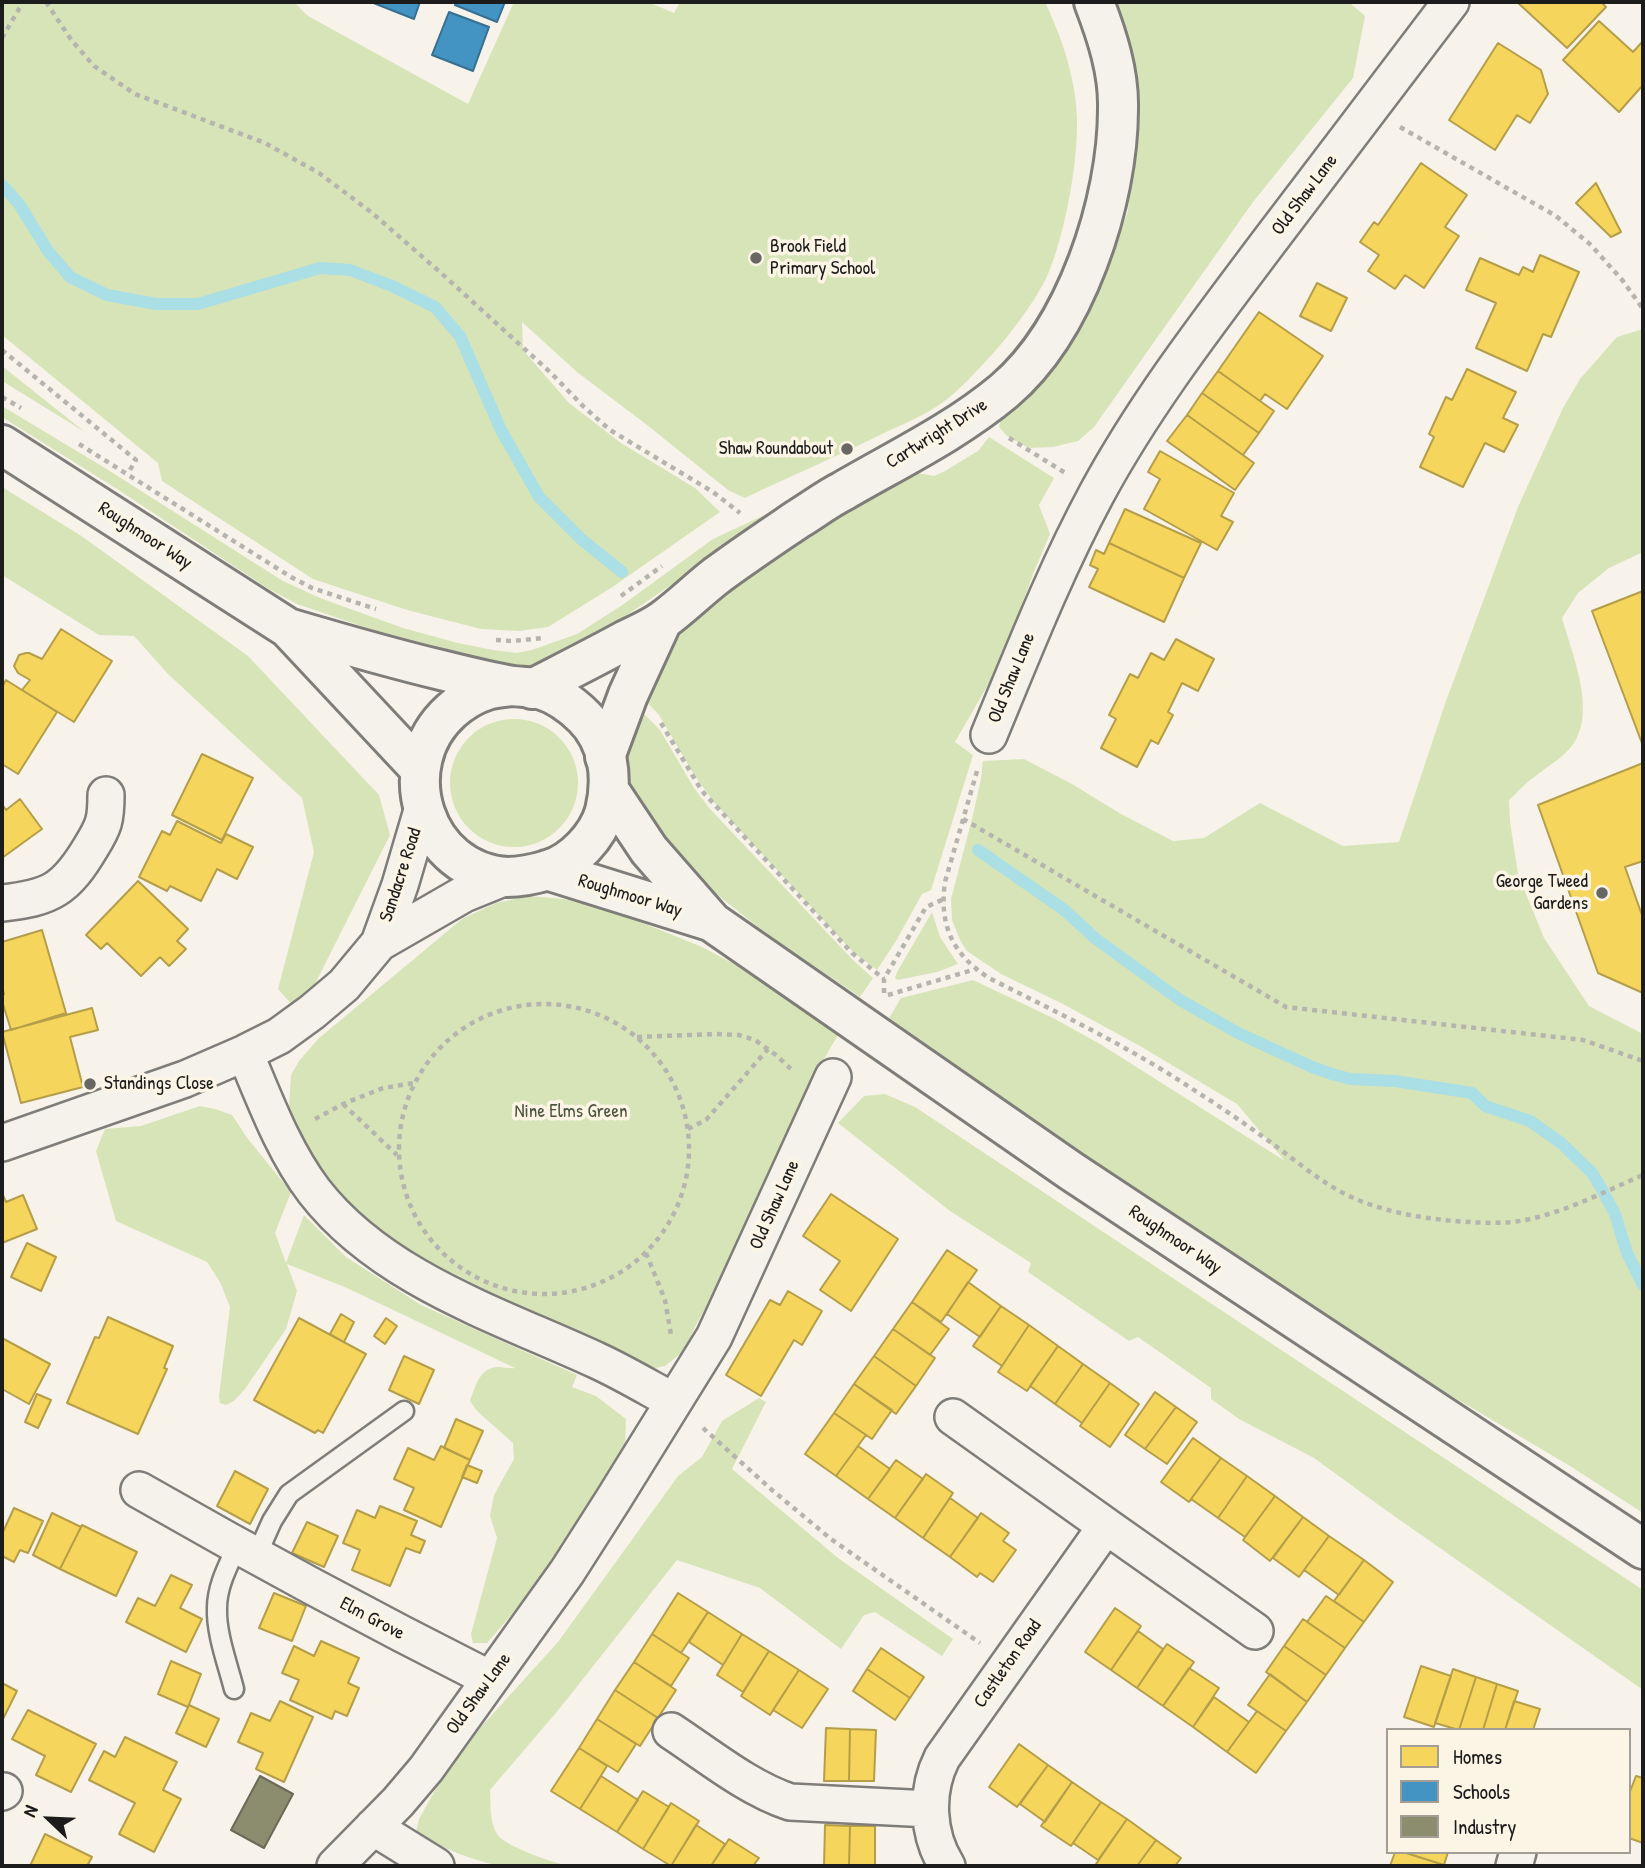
<!DOCTYPE html>
<style>
body{margin:0}
#map{position:relative;width:1645px;height:1868px;overflow:hidden;background:#f7f3ea;font-family:"Patrick Hand",sans-serif}
canvas{display:block}
.frame{position:absolute;inset:0;border:4px solid #1c1c1c;pointer-events:none}
.legend{position:absolute;left:1386px;top:1728px;width:245px;height:126px;box-sizing:border-box;background:#fcf5e5;border:2px solid #a29e95;margin:0;padding:9px 12px;list-style:none;font-size:21px;color:#1c1c1c}
.legend li{display:flex;align-items:center;gap:14px;height:35px}
.legend b{width:35px;border:2px solid #a29e95}
.north{position:absolute;left:14px;top:1784px;width:70px;height:70px;-webkit-text-stroke:5px #fcf5e5;paint-order:stroke;rotate:293deg;font-size:19px;font-weight:700;line-height:28px;text-align:center;color:#1c1c1c}
.north::after{content:'';display:block;margin:auto;width:24px;height:32px;background:#1c1c1c;clip-path:polygon(50% 0,100% 100%,50% 72%,0 100%)}
</style>
<div id="map">
<canvas width="1645" height="1868"></canvas>
<div class="frame"></div>
<ul class="legend">
<li><b style="height:19px;background:#f6d55c"></b>Homes</li>
<li><b style="height:19px;background:#4393c3"></b>Schools</li>
<li><b style="height:19px;background:#8c8c6e"></b>Industry</li>
</ul>
<div class="north">N</div>
</div>
<script>
const g = document.querySelector('canvas').getContext('2d');
g.lineJoin = 'round';
function paint(path, color) { g.fillStyle = color; g.fill(path, 'evenodd'); }
function stroke(path, color, width, dash) { g.strokeStyle = color; g.lineWidth = width; g.lineCap = dash ? 'butt' : 'round'; g.setLineDash(dash || []); g.stroke(path); }
function label(font, color, halo, rows, align = 'center') {
  g.font = font + ' "Patrick Hand",sans-serif'; g.lineWidth = 7; g.setLineDash([]); g.textBaseline = 'middle'; g.strokeStyle = halo; g.fillStyle = color; for (const [text, x, y, turn = 0] of rows) {
    g.save(); g.translate(x, y); g.rotate((+turn || 0) * Math.PI / 180); g.textAlign = isNaN(turn) ? turn : align; if (halo) g.strokeText(text, 0, 0); g.fillText(text, 0, 0); g.restore();
  }
}
paint(new Path2D(`
 M2,2h292l14,14 160,88 46,-102h134l26,11 6,-11h365c17,36 31,77 32,117 1,44 -12,115 -29,155 -12,27 -41,65 -61,86 -16,17 -32,35 -51,47 -16,10 -35,18 -52,26 -46,23 -93,43 -139,65l-17,-8 -81,-65 -70,-53 -55,-50 1,28 46,53 52,40 74,45 25,24 -109,76 -63,39 -29,4 -38,-2 -74,-19 -94,-31 -151,-98 -4,-18 -156,-128z
 M1101,2h248l16,14 -12,62 -100,124 -159,225 -16,14 -25,6 -24,1 -21,-11 -9,-10 3,-14 85,-110 41,-91 5,-87z
 M1643,329v223l-34,16 -31,25 -16,25c10,36 34,91 12,125 -10,15 -28,24 -41,35 -9,6 -16,15 -24,22l1,22 8,52 26,64 45,68 54,28v479l-73,-47 -181,-107 -113,-74 -195,-133 -192,-134 12,-20 72,-18 82,39 45,25 185,117 -48,-57 -97,-58 -77,-42 -62,-30 -34,-23 -7,-11 -8,-20 -1,-21 22,-84 8,-36 2,-18 41,-2 48,25 49,30 52,27 31,-3 56,-35 83,43 56,-4 47,-141 72,-194 45,-99 17,-29 37,-42z
 M2,366l83,66 -83,-51z
 M2,406l103,62 178,113 37,17 83,30 55,15 35,7 24,3 15,-3 45,-16 44,-28 92,-67 62,-29 -95,69 -68,46 -39,24 -23,11 -17,5 -17,2 -18,-1 -49,-10 -152,-52 -30,-16 -150,-99 -115,-72z
 M989,437l65,41 -15,27 11,29 -17,40 -33,90 -45,78 18,13 -42,135 -9,4 -26,47 -19,29 -24,-18 -140,-151 -20,-28 -34,-58 -13,-14 24,-55 24,-27 26,-25 125,-86 67,-36 22,4 11,-5 33,-20z
 M2,487l78,48 168,121 131,139 11,40 -75,149 -21,23 -16,-18 36,-137 -12,-54 -134,-124 -34,-38 -35,-1 -97,-60z
 M641,711l19,19 34,58 16,21 143,151 20,18 -13,19 -92,-62 -63,-50 -75,-83 -6,-32 4,-19z
 M450 783a64 64 0 1 1 128 0a64 64 0 1 1-128 0Z
 M529,896l35,3 42,9 96,39 32,17 104,71 -21,36 -89,195 -34,63 -10,22 -19,15 -30,6 -183,-93 -56,-34 -40,-32 -25,-25 -23,-38 -19,-41 2,-34 8,-14 19,-22 144,-120 34,-16z
 M932,912l8,25 18,27 -21,8 -39,8 -3,-2 2,-6z
 M885,1094l30,13 728,483v100l-256,-179 -73,-53 -75,-39 -28,-20v-11l-73,-51 -9,4 -101,-69 3,-9 -81,-52 -112,-88 26,-27z
 M200,1106l15,3 17,6 16,24 43,53 -16,41 11,30 18,-48 42,42 75,48 156,70 -5,12 24,9 30,23 -1,34 -101,147 -37,43h-14l-2,-9 26,-96 -7,-22 4,-21 20,-36 -1,-16 -36,-32 -7,-10c5,-14 10,-34 28,-34 6,0 12,2 17,1l-168,-80 -60,-24 10,27 -11,38 -41,60 -11,12 -8,4 -6,-2 -1,-7 11,-89 -10,-25 -13,-20 -91,-41 -20,-70 9,-22 36,-3z
 M759,1398l7,4 -34,67 106,89 115,81 -11,17 -67,-44 -11,3 -23,34 -81,-61 -83,-28 -117,148 -70,82c1,14 -1,31 7,44 7,12 55,28 70,32 -21,0 -44,2 -65,0 -30,-5 -60,-18 -86,-34l3,-13 34,-61 105,-116 120,-166 24,-19 20,-36z`), '#d7e4b8');
const homes = new Path2D(`
 M1517,2h84l5,5 -39,41z
 M1599,21l34,31 10,-11v44l-24,27 -56,-52z
 M1498,43l43,27 7,24 -18,29 -13,-8 -22,35 -46,-30z
 M1421,163l46,32 -22,32 14,9 -35,52 -19,-13 -10,14 -27,-18 11,-16 -19,-13 14,-20 4,3z
 M1596,183l25,49 -10,5 -35,-34z
 M1540,255l39,17 -28,65 -8,-3 -16,37 -51,-23 20,-45 -30,-13 14,-32 39,17 4,-8 10,5z
 M1317,283l30,15 -16,33 -31,-15z
 M1259,312l64,44 -36,53 -22,-15 -5,7 -42,-30z
 M1467,369l49,23 -13,26 15,7 -14,27 -19,-9 -22,44 -43,-20 14,-30 -5,-3 17,-37 6,3z
 M1218,371l56,40 -15,22 -57,-40z
 M1202,393l57,40 -16,22 -56,-40z
 M1187,415l67,48 -19,27 -68,-49z
 M1160,451l74,42 -13,23 12,6 -16,28 -73,-41 16,-30 -12,-7z
 M1125,509l76,34 -17,35 -75,-35z
 M1109,543l75,35 -20,44 -75,-35 9,-18 -8,-4 6,-15 8,4z
 M1643,591v155l-51,-135z
 M61,629l51,32 -38,61 -52,-32 8,-10 -12,-7 -4,-7 5,-11 7,-2h3l13,6z
 M1176,639l38,20 -16,32 -16,-8 -14,29 5,3 -15,29 -7,-4 -14,27 -36,-19 15,-29 -7,-4 21,-41 8,4 13,-25 13,7z
 M6,680l51,32 -39,62 -16,-10v-77z
 M202,754l51,24 -31,62 -50,-25z
 M1643,763v98l-18,6 18,51v75l-45,-20 -60,-168z
 M20,799l22,30 -40,29v-54l4,6z
 M177,821l44,22 5,-9 27,13 -16,32 -20,-10 -16,32 -31,-15 -3,5 -28,-14 23,-46 8,4z
 M138,881l50,48 -11,12 9,8 -17,17 -9,-9 -19,19 -34,-33 -6,6 -15,-14z
 M42,930l24,83 -55,17 -9,-29v-6l2,-1 -2,-7v-45z
 M92,1008l6,22 -28,7 13,50 -62,16 -19,-71z
 M2,1193l4,9 17,-7 14,34 -35,14z
 M831,1194l67,45 -47,72 -31,-21 20,-29 -37,-25z
 M27,1243l29,14 -15,34 -30,-14z
 M947,1250l30,20 -36,52 -29,-20z
 M968,1282l33,24 -21,31 -33,-23z
 M788,1291l34,20 -20,34 -8,-5 -33,56 -35,-21 44,-75 10,5z
 M912,1302l37,27 -19,26 -37,-26z
 M1001,1306l28,19 -27,41 -29,-20z
 M341,1314l13,8 -10,20 -14,-8z
 M108,1317l65,29 -9,22 3,1 -29,65 -71,-31 28,-66 4,1z
 M299,1318l67,36 -43,79 -5,-3 -3,3 -61,-33z
 M386,1318l11,8 -12,18 -11,-8z
 M1029,1325l29,21 -31,45 -29,-19z
 M893,1329l42,29 -19,28 -42,-30z
 M2,1338l48,26 -21,40 -27,-15z
 M1058,1346l25,18 -28,40 -25,-18z
 M404,1356l30,14 -15,34 -30,-14z
 M874,1356l42,30 -20,28 -42,-30z
 M1083,1364l27,19 -28,40 -27,-19z
 M1110,1383l29,21 -29,43 -30,-21z
 M854,1384l38,26 -20,29 -38,-26z
 M1155,1392l21,15 -31,42 -20,-14z
 M37,1394l14,6 -13,28 -13,-6z
 M1176,1407l21,15 -30,42 -22,-15z
 M834,1413l32,22 -30,41 -31,-22z
 M456,1419l27,12 -13,29 -26,-12z
 M1193,1438l28,20 -32,44 -28,-20z
 M441,1446l29,14 -29,67 -37,-17 10,-22 -20,-9 14,-31 26,12z
 M858,1446l32,23 -22,30 -32,-23z
 M1221,1458l26,18 -29,42 -27,-19z
 M896,1460l27,19 -28,39 -27,-19z
 M467,1465l15,6 -5,12 -15,-6z
 M235,1471l33,18 -18,35 -33,-18z
 M926,1474l27,19 -30,45 -28,-20z
 M1247,1476l28,20 -30,41 -27,-19z
 M1275,1496l28,21 -33,44 -27,-21z
 M950,1498l28,20 -28,39 -27,-19z
 M380,1506l37,15 -6,14 14,6 -5,12 -14,-5 -16,38 -38,-16 8,-20 -17,-7 14,-33 18,8z
 M14,1508l29,13 -15,32 -8,-3 -6,12 -12,-6v-22z
 M52,1513l29,14 -21,42 -27,-14z
 M981,1513l28,20 -6,8 13,9 -23,32 -13,-9 -3,4 -27,-20z
 M1303,1517l26,19 -30,41 -26,-19z
 M307,1522l31,14 -14,31 -32,-14z
 M82,1525l55,27 -21,44 -56,-27z
 M1329,1536l35,24 -25,35 -35,-25z
 M1364,1560l29,22 -29,40 -30,-21z
 M171,1575l21,10 -12,23 22,11 -16,33 -60,-30 12,-24 17,8z
 M274,1593l32,13 -14,35 -33,-13z
 M678,1593l30,19 -27,41 -29,-19z
 M1326,1596l38,26 -19,26 -38,-26z
 M1115,1608l26,18 -30,44 -26,-18z
 M708,1612l34,22 -19,31 -34,-23z
 M1303,1619l42,29 -19,27 -42,-29z
 M1138,1631l25,18 -26,39 -26,-18z
 M652,1634l37,24 -18,28 -37,-24z
 M742,1634l27,17 -26,41 -26,-17z
 M321,1641l38,17 -11,25 11,5 -12,28 -12,-5 -3,8 -42,-19 9,-20 -17,-7 12,-27 20,10z
 M1167,1644l27,18 -31,44 -26,-18z
 M1284,1646l42,29 -19,27 -41,-30z
 M881,1648l43,29 -14,21 -43,-29z
 M769,1651l30,19 -29,45 -29,-19z
 M171,1661l30,13 -13,33 -30,-13z
 M634,1662l42,28 -18,28 -43,-28z
 M1421,1666l30,10 -17,51 -30,-10z
 M1189,1668l30,20 -26,39 -30,-21z
 M867,1669l43,29 -15,22 -42,-29z
 M1453,1669l23,8 -17,53 -24,-7z
 M799,1670l29,19 -26,39 -29,-18z
 M1270,1674l37,28 -21,29 -38,-26z
 M1476,1677l21,7 -14,46h-24z
 M2,1683l15,8 -15,30z
 M1497,1684l21,7 -13,39h-22z
 M615,1690l43,28 -18,28 -43,-27z
 M1214,1697l35,25 -22,30 -34,-25z
 M280,1701l33,16 -29,65 -28,-13 7,-16 -25,-11 13,-29 19,8z
 M1514,1701l26,8 -7,21h-28z
 M189,1705l30,14 -13,28 -30,-14z
 M28,1710l68,34 -25,48 -35,-17 9,-19 -33,-17z
 M1257,1711l29,20 -30,42 -29,-21z
 M597,1719l39,25 -18,28 -39,-24z
 M826,1728l24,1 -1,52h-25z
 M850,1729l26,1 -2,51h-25z
 M125,1737l52,25 -14,28 18,9 -27,53 -35,-18 16,-31 -46,-23 15,-29 11,6z
 M1019,1744l29,21 -31,42 -28,-20z
 M579,1748l28,18 -27,43 -29,-18z
 M1048,1765l24,17 -27,40 -25,-18z
 M601,1776l37,24 -21,32 -37,-23z
 M1636,1776l7,2v65l-14,-5v-44z
 M1072,1782l29,20 -30,44 -30,-20z
 M643,1791l26,16 -26,42 -26,-17z
 M1101,1802l26,17 -29,41 -25,-17z
 M671,1803l28,18 -28,45 -28,-17z
 M1127,1819l29,21 -19,26h-37l-4,-2z
 M696,1825l29,19 -14,22h-40z
 M825,1825l25,1 -1,40h-25z
 M850,1826h25v40h-26z
 M45,1834l47,23 -5,9h-57z
 M729,1839l30,19 -6,8h-42z
 M1156,1840l25,18 -6,8h-38z
 M1395,1852h8l41,13 -54,1z
 M1403,1852h45l-4,13z`);
paint(homes, '#f6d55c');
stroke(homes, '#b59e49', 2);
const schools = new Path2D(`
 M371,2h49l-6,17z
 M456,2h49l-8,20 -42,-17z
 M449,12l40,15 -16,44 -41,-16z`);
paint(schools, '#4393c3');
stroke(schools, '#376f91', 2);
const industry = new Path2D(`
 M260,1776l33,18 -29,54 -33,-18z`);
paint(industry, '#8c8c6e');
stroke(industry, '#6a6a55', 2);
stroke(new Path2D(`
 M2,185l17,19 29,47 22,26 37,18 49,9h42l122,-36 30,2 42,16 43,21 25,29 41,94 38,67 42,42 41,33
 M978,850l85,59 33,30 84,61 58,33 74,34 20,7 18,5 45,2 77,12 13,13 45,15 31,22 31,30 8,13 15,28 12,39 16,32`), '#a9dfe5', 12);
const service = new Path2D(`
 M256,1557l16,-36 17,-27 115,-83
 M234,1689c-6,-24 -18,-55 -17,-81 0,-22 11,-42 20,-62`);
const minor = new Path2D(`
 M989,735c34,-82 66,-164 108,-242 48,-89 111,-170 171,-250 61,-80 122,-161 183,-241
 M2,903c49,-5 64,-14 89,-56 13,-21 15,-27 15,-52
 M379,943l21,-58 23,-78
 M245,1053c20,47 38,97 69,138 68,88 187,125 284,170 26,12 51,27 75,40
 M2,1143l183,-64 60,-26 34,-17 33,-24 32,-27 35,-42 85,-49 42,-17
 M139,1490c115,66 232,129 351,189
 M1106,1526l149,105
 M671,1731c38,25 77,57 119,71l140,7
 M2,1792l2,-1
 M373,1827l63,39
 M335,1866l63,-64 28,-33 141,-197 46,-72 101,-163 119,-260
 M947,1866c-20,-32 -22,-74 -5,-108l164,-232 -153,-109
 M1514,1866l4,-14`);
const tertiary = new Path2D(`
 M532,689c31,-16 63,-32 94,-49 12,-6 26,-12 37,-20 18,-13 35,-30 53,-44 27,-20 54,-38 82,-57 15,-9 29,-20 45,-28 55,-32 112,-59 161,-100 72,-61 114,-190 114,-282 1,-37 -11,-73 -24,-107
 M605,757l23,-62 34,-74`);
const secondary = new Path2D(`
 M2,445l286,183 132,141
 M288,628c51,15 102,30 153,42 24,6 48,12 72,16 9,1 18,1 27,3 16,5 32,16 44,28 25,25 29,61 21,94 -7,25 -31,51 -57,59 -13,4 -26,7 -41,7 -83,-5 -117,-111 -56,-166 10,-9 23,-17 36,-21 8,-2 18,-3 26,-4
 M609,790l40,60 63,72 359,249 572,378
 M547,870l163,51`);
stroke(service, '#7f7d79', 23);
stroke(minor, '#7f7d79', 40);
stroke(tertiary, '#7f7d79', 44);
stroke(secondary, '#7f7d79', 44);
stroke(new Path2D(`
 M46,2l26,39 22,25 41,28 130,49 54,30 52,39 70,61 109,99 34,35 26,23 103,62 27,21
 M2,38l21,-36
 M1400,127l156,89 35,29 32,36 20,28
 M2,350l134,110 -8,13
 M2,397l19,11
 M1009,438l58,36
 M79,444l212,133 21,11 64,21
 M621,596l41,-30
 M496,640l16,1 31,-3
 M661,723l41,68 150,162 32,26
 M977,771l-32,111c-6,43 7,72 44,96 69,35 139,68 205,112 28,18 56,37 83,57 23,17 44,35 70,48 33,16 72,23 108,26 27,2 53,4 79,-3 38,-9 74,-28 109,-43
 M963,819l323,188 297,33 60,21
 M884,993v-14l42,-72 16,-7
 M888,995l88,-26
 M399 1149a145 145 0 1 1 290 0a145 145 0 1 1-290 0Z
 M637,1037l79,-3 23,1 16,5 21,15 18,17
 M343,1104l54,51
 M315,1119l28,-15 40,-16 31,-5
 M688,1129l18,-9 62,-71
 M646,1253l19,47 6,35
 M703,1428l69,62 59,49 149,104`), '#b6b4af', 4.5, [5, 5]);
stroke(service, '#f5f2ec', 18);
stroke(minor, '#f5f2ec', 35);
stroke(tertiary, '#f5f2ec', 38);
stroke(secondary, '#f5f2ec', 38);
for (const [x, y, r, color] of [
 [756,258,7,"#696764"],
 [847,449,7,"#696764"],
 [1602,893,7,"#696764"],
 [90,1084,7,"#696764"]
]) { const dot = new Path2D(); dot.arc(x, y, r, 0, 2 * Math.PI); g.fillStyle = color; g.fill(dot); stroke(dot, '#fcf5e5', 2.5); }
label('19px', '#1c1c1c', '#fcf5e5', [
 ["Old Shaw Lane",1305,195,-53],
 ["Cartwright Drive",937,434,-32],
 ["Roughmoor Way",145,536,33],
 ["Old Shaw Lane",1012,678,-68],
 ["Sandacre Road",401,875,-72],
 ["Roughmoor Way",630,896,17],
 ["Old Shaw Lane",775,1205,-66],
 ["Roughmoor Way",1175,1240,34],
 ["Elm Grove",372,1619,28],
 ["Castleton Road",1008,1664,-55],
 ["Old Shaw Lane",479,1694,-54]
]);
label('19px', '#1c1c1c', '#fcf5e5', [
 ["Brook Field",770,247],
 ["Primary School",770,269],
 ["Shaw Roundabout",833,449,"right"],
 ["George Tweed",1588,882,"right"],
 ["Gardens",1588,904,"right"],
 ["Standings Close",104,1084]
], 'left');
label('19px', '#4c543f', '#fcf5e5', [
 ["Nine Elms Green",571,1112]
]);
</script>
